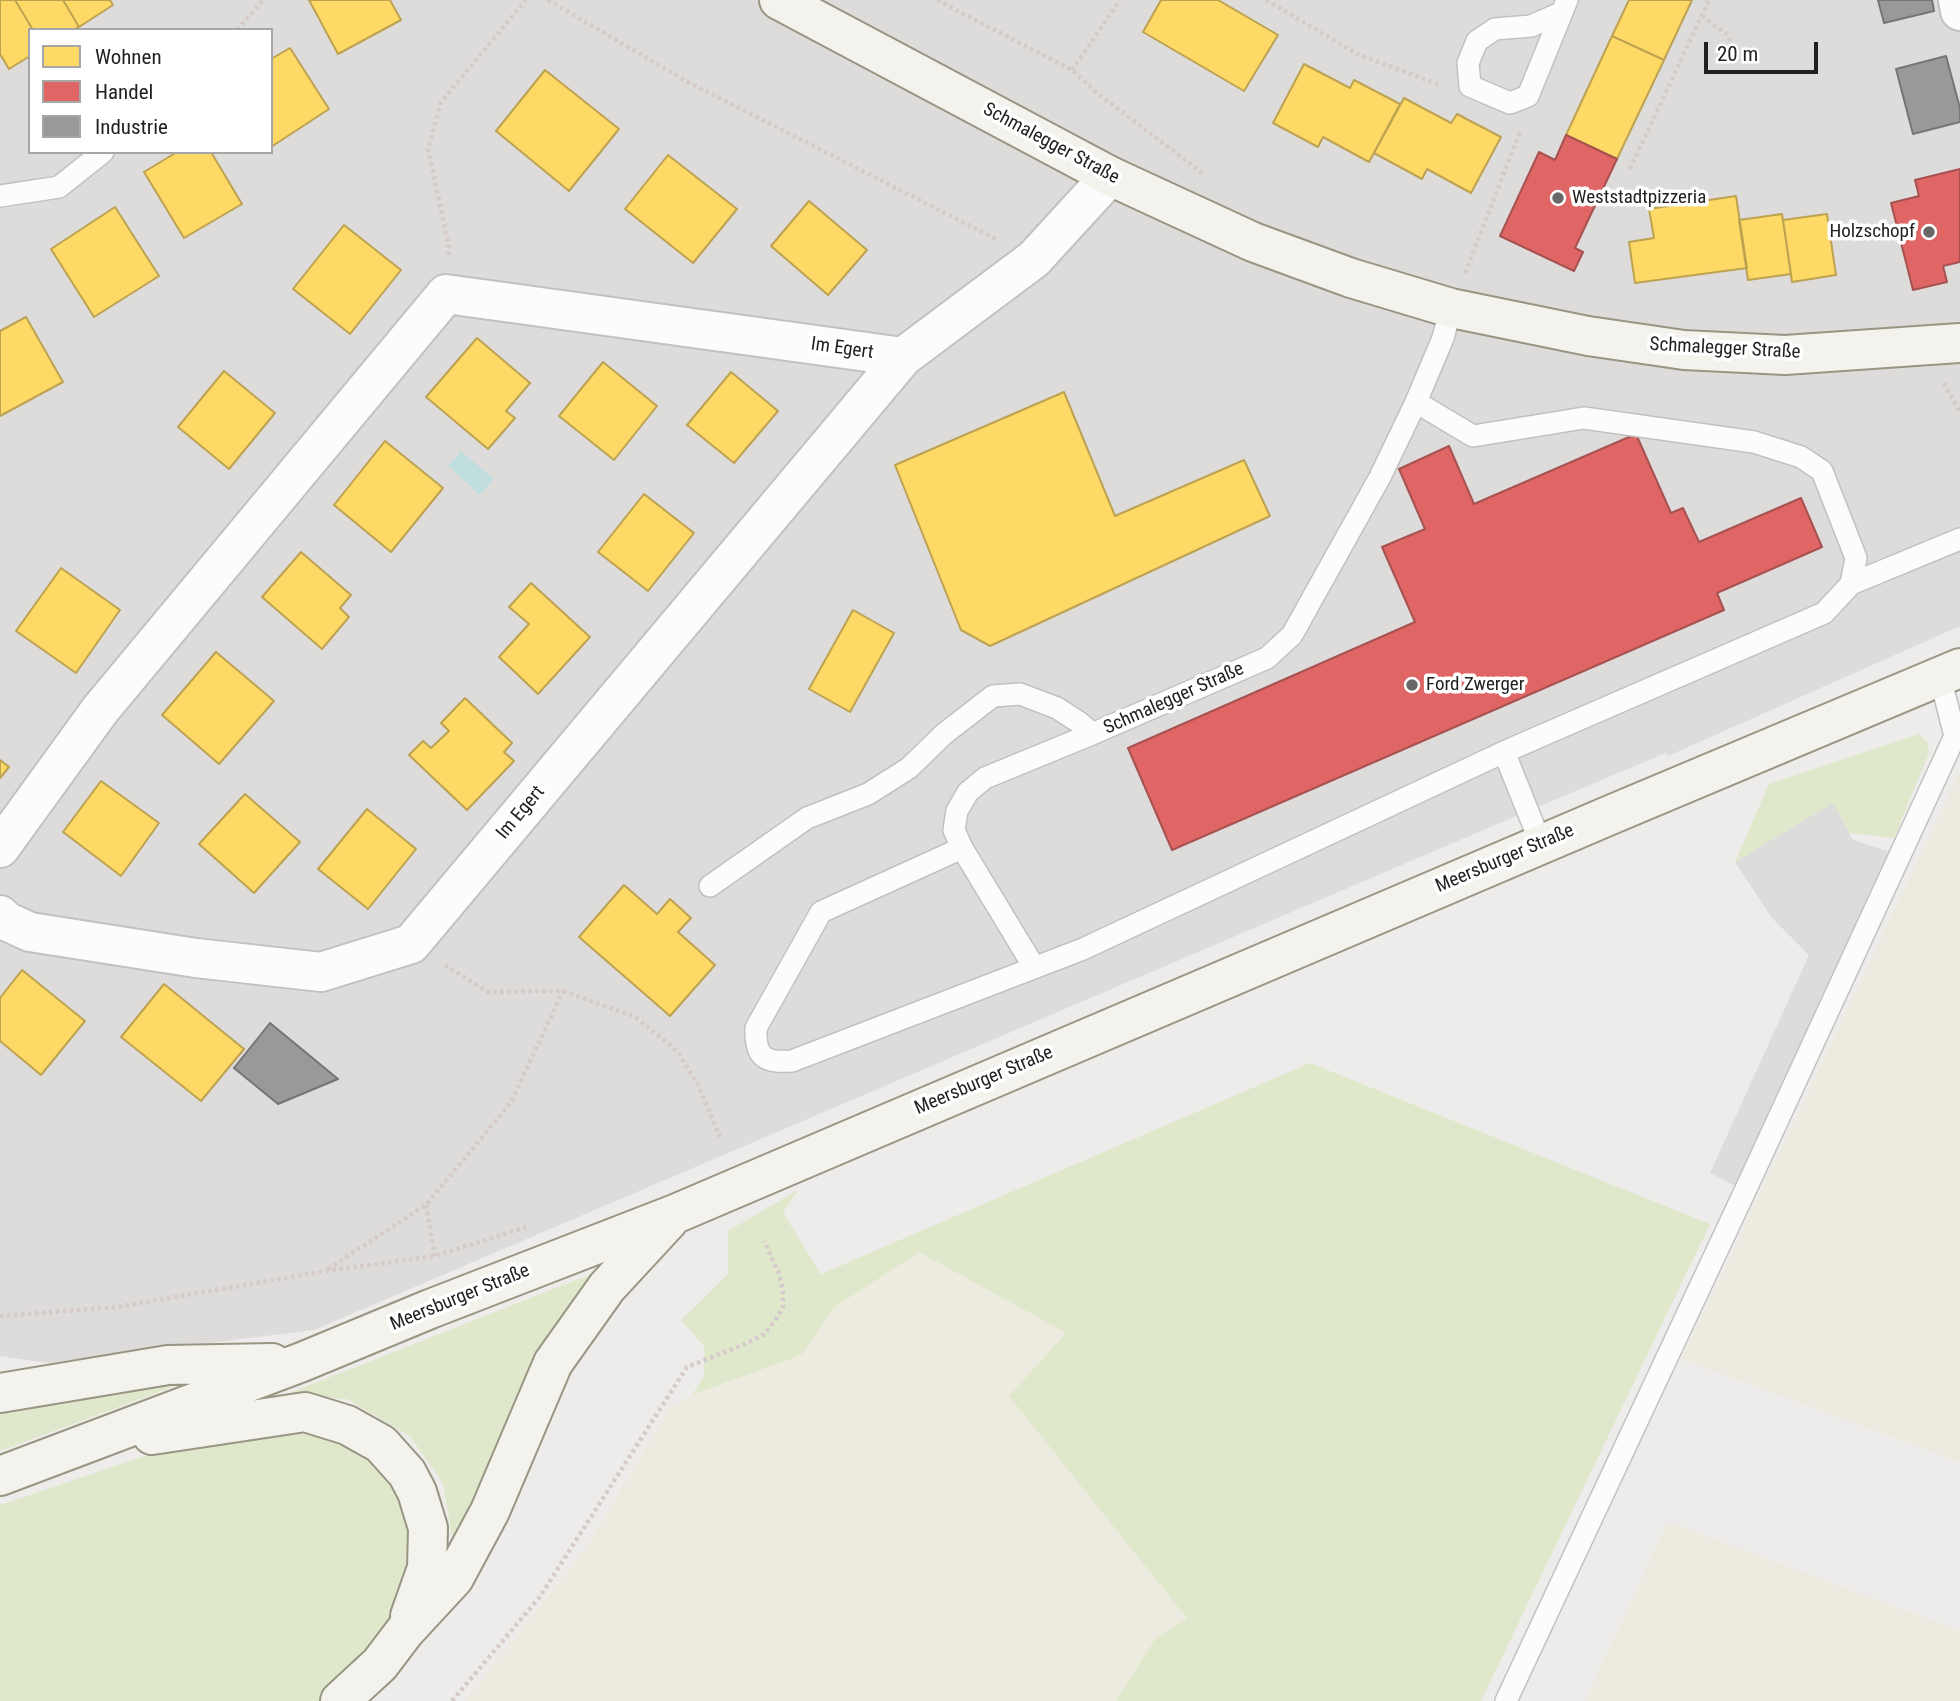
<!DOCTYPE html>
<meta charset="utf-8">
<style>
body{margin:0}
#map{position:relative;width:1960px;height:1701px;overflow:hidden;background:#eeecea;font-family:"Roboto Condensed",sans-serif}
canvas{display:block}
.legend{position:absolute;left:28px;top:28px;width:245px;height:126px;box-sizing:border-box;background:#fff;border:2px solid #a6a6a6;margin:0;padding:9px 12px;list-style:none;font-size:21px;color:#212121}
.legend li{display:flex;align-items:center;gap:14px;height:35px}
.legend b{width:35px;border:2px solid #a6a6a6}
.scale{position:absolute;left:1704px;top:42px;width:114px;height:32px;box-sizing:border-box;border:4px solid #212121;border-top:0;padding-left:9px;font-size:21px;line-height:24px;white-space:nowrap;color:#212121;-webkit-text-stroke:5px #fff;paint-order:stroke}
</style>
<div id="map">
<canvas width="1960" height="1701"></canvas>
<ul class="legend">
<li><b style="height:19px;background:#ffd966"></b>Wohnen</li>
<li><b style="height:19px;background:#e06666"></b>Handel</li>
<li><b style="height:19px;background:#999"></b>Industrie</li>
</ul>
<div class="scale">20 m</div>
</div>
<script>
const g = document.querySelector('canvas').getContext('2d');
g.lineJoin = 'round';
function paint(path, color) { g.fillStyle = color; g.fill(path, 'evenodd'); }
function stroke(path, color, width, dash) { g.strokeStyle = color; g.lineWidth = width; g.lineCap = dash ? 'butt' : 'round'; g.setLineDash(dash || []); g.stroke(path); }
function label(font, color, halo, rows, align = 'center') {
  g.font = font + ' "Roboto Condensed",sans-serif'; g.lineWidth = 7; g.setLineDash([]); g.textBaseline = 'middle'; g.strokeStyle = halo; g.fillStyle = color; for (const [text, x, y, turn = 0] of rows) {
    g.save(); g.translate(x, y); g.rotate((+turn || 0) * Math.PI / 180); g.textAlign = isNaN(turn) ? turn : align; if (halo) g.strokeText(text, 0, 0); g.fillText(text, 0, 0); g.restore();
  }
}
paint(new Path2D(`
 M0,0h1960v626l-292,130 -2,-3 -138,58 -1214,519 -266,33 -48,-7zM30,30h241v122h-241z`), '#dedcdb');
paint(new Path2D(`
 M1815,0h56l36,152 -239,8 60,-125 93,-12z
 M1467,367l211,33h220l62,134v76l-368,161 -51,-7 -27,12 -25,11 -8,33 -328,148 -418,164 -65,-116 45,-52 -37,-32 13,-15 -21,-18 -13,15 -33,-29 122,-176 86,58 88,-129 41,-8 142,79 292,-132 20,45 -287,126 45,102 550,-239 -6,-18 105,-46 -22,-48 -101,43 -16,-34 -12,5 -35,-79 -162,70 -25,-57 -50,22z
 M1833,802l20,38 47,15 -155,336 -35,-18 99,-218 -37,-37 -37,-56z`), '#dddcdb');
paint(new Path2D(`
 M1960,772v690l-278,-103z
 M919,1252l147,81 -57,63 179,222 -33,22 -39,61h-651l122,-154 82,-138 23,-14 109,-40 34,-48z
 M1668,1522l292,109v70h-375z`), '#edebdf');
paint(new Path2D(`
 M1919,734l9,9 1,10 -35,85 -44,-5 -17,-30 -98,59 34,-78z
 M1310,1063l400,161 -229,477h-365l39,-62 32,-21 -178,-222 57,-63 -147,-81 -84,55 -34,48 -109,40 12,-19v-30l-23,-26 47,-46v-43l70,-41 -15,23 38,61z
 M599,1271l-145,278 -11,-65 -33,-48 -63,-37 -60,-5z
 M168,1365l7,21 -175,65v-44z
 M287,1432l46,6 38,22 27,31 12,39 2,41 -10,40 -75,90h-327v-196l181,-61z`), '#e0e8cc');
paint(new Path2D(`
 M461,451l33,28 -14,16 -32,-29z`), '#c0dede');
const homes = new Path2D(`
 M0,0h15l18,30h-3v26l-21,13 -9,-15z
 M15,0h48l16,27 -6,3h-40z
 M63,0h47l3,5 -34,22z
 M309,0h81l11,20 -63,34z
 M1161,0h57l60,35 -34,56 -101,-59z
 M1629,0h63l-28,60 -52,-24z
 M1612,36l52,24 -47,99 -51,-24z
 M290,48l39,61 -58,38v-88z
 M1304,64l46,24 4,-8 46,24 -31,58 -46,-25 -5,10 -45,-24z
 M545,70l74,59 -50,62 -73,-60z
 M1404,98l47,25 6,-9 44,23 -30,56 -44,-24 -5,10 -48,-26z
 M177,152h34l31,52 -58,34 -40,-66z
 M668,155l69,54 -44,54 -68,-54z
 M1736,196l11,72 -112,15 -6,-41 25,-4 -5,-29z
 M809,201l58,49 -39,45 -57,-49z
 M115,207l44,69 -65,41 -43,-68z
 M1782,214l9,60 -43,6 -9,-60z
 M1827,214l9,61 -44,7 -9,-62z
 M344,225l57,45 -51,64 -57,-45z
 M26,317l37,65 -63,34v-85z
 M477,338l53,45 -24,28 9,7 -27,31 -62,-52z
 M603,362l54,44 -43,54 -55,-44z
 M224,371l51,42 -46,56 -51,-42z
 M731,372l47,39 -44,52 -47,-38z
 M1064,392l51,124 129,-56 26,56 -280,130 -29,-16 -66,-165z
 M385,441l58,47 -52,64 -57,-47z
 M644,494l50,39 -46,58 -50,-39z
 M301,552l50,43 -11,13 9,9 -27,32 -60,-52z
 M61,568l59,42 -44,63 -60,-42z
 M531,583l59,54 -52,57 -39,-37 30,-33 -20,-17z
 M853,610l41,23 -44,79 -41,-23z
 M216,652l58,49 -55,63 -57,-49z
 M465,698l47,45 -8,9 10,9 -47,49 -58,-55 14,-14 8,7 18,-17 -8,-8z
 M0,760l9,7 -9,11z
 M101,781l58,42 -38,53 -58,-44z
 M245,794l55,48 -46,51 -55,-49z
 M367,809l49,40 -48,60 -50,-40z
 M624,885l33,29 13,-15 21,19 -13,14 37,33 -45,51 -91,-79z
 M22,970l63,51 -44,54 -41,-34v-43z
 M164,984l80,65 -43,52 -80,-64z`);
paint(homes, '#ffd966');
stroke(homes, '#bca251', 2);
const shops = new Path2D(`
 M1566,135l51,24 -42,89 8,4 -9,19 -74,-35 39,-84 16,8z
 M1960,169v93l-17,4 4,16 -34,8 -22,-87 28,-7 -4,-16z
 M1636,434l35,79 12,-5 16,34 102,-44 21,49 -105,46 7,17 -552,240 -44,-102 287,-126 -33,-75 43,-18 -26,-60 50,-23 25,58z`);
paint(shops, '#e06666');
stroke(shops, '#a75151', 2);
const industry = new Path2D(`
 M1878,0h54l2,11 -50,12z
 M1946,56l14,52v14l-47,12 -17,-65z
 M270,1023l68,56 -60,25 -44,-36z`);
paint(industry, '#999');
stroke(industry, '#757575', 2);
const lane = new Path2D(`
 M1561,13l-30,13 -36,3 -18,12 -9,22 2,23 40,17 18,-7 39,-96
 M0,196l59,-9 44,-35
 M1851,584l109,-45
 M1504,752l37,92
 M962,848l-141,64 -65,116c-1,30 9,35 36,33l291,-112 421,-197 320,-139 27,-29 5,-26 -34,-87 -21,-14 -47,-15 -170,-24 -111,18 -57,-34
 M710,886l97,-68 61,-24 41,-26 35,-34 49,-38 27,-2 37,14 23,15 12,11
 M1034,967l-72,-119 -8,-18 3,-19 11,-19 17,-14 107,-44 175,-76 25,-23 88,-158 36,-75 27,-64 8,-30
 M1506,1701l239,-510 210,-455 -15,-59`);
const street = new Path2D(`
 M1958,0l2,11
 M0,848l100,-138 346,-416 457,63
 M0,915l6,6 24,11 166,26 125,14 90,-28 492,-587 131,-98 76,-83`);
const secondary = new Path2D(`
 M779,0l331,176 143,66 98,36 100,30 137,28 96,14 101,5 175,-12
 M0,1393l168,-28 104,-2
 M152,1435l153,-23 42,13 34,19 26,29 10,19 11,36 -1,40 -17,48
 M0,1476l302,-114 128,-53 245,-95 940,-401 345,-145
 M340,1701l40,-37 25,-33 49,-53 36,-67 63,-148 54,-76 62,-67`);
stroke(lane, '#c2c1c0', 24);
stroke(street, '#c2c1c0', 42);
stroke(secondary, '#989583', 42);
stroke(new Path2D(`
 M548,0l138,81 310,158
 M937,0l135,70 25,23 108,82
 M1266,0l91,54 83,31
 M1702,16l26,19 10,29
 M237,30l26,-30
 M1072,70l48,-70
 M1630,169l79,-169
 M448,255l1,-8 -21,-98 13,-47 85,-102
 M1465,273l55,-141
 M1944,383l16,30
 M445,965l43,27 75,-1 71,25 43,35 21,34 22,52
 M426,1205l9,51
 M328,1269l98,-64 85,-103 52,-111
 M0,1316l117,-9 209,-36 109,-15 91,-29
 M452,1701l87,-103 148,-231 58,-23 18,-9 12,-14 8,-14v-17l-5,-19 -14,-30`), '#d6caca', 4.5, [3.5, 3.5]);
stroke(lane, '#fcfcfc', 21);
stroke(street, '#fcfcfc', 38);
stroke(secondary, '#f3f2ed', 38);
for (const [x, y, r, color] of [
 [1558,198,7,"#696867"],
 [1929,232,7,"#696867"],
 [1412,685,7,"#696867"]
]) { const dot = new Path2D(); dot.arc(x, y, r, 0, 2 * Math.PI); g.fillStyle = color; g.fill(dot); stroke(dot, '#fff', 2.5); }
label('19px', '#212121', '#fff', [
 ["Schmalegger Straße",1051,144,28],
 ["Im Egert",842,349,8],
 ["Schmalegger Straße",1725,349,3],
 ["Schmalegger Straße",1174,699,-24],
 ["Im Egert",521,813,-50],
 ["Meersburger Straße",1505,859,-23],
 ["Meersburger Straße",984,1081,-23],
 ["Meersburger Straße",460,1298,-22]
]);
label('19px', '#212121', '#fff', [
 ["Weststadtpizzeria",1572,198],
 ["Holzschopf",1915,232,"right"],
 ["Ford Zwerger",1426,685]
], 'left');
</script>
